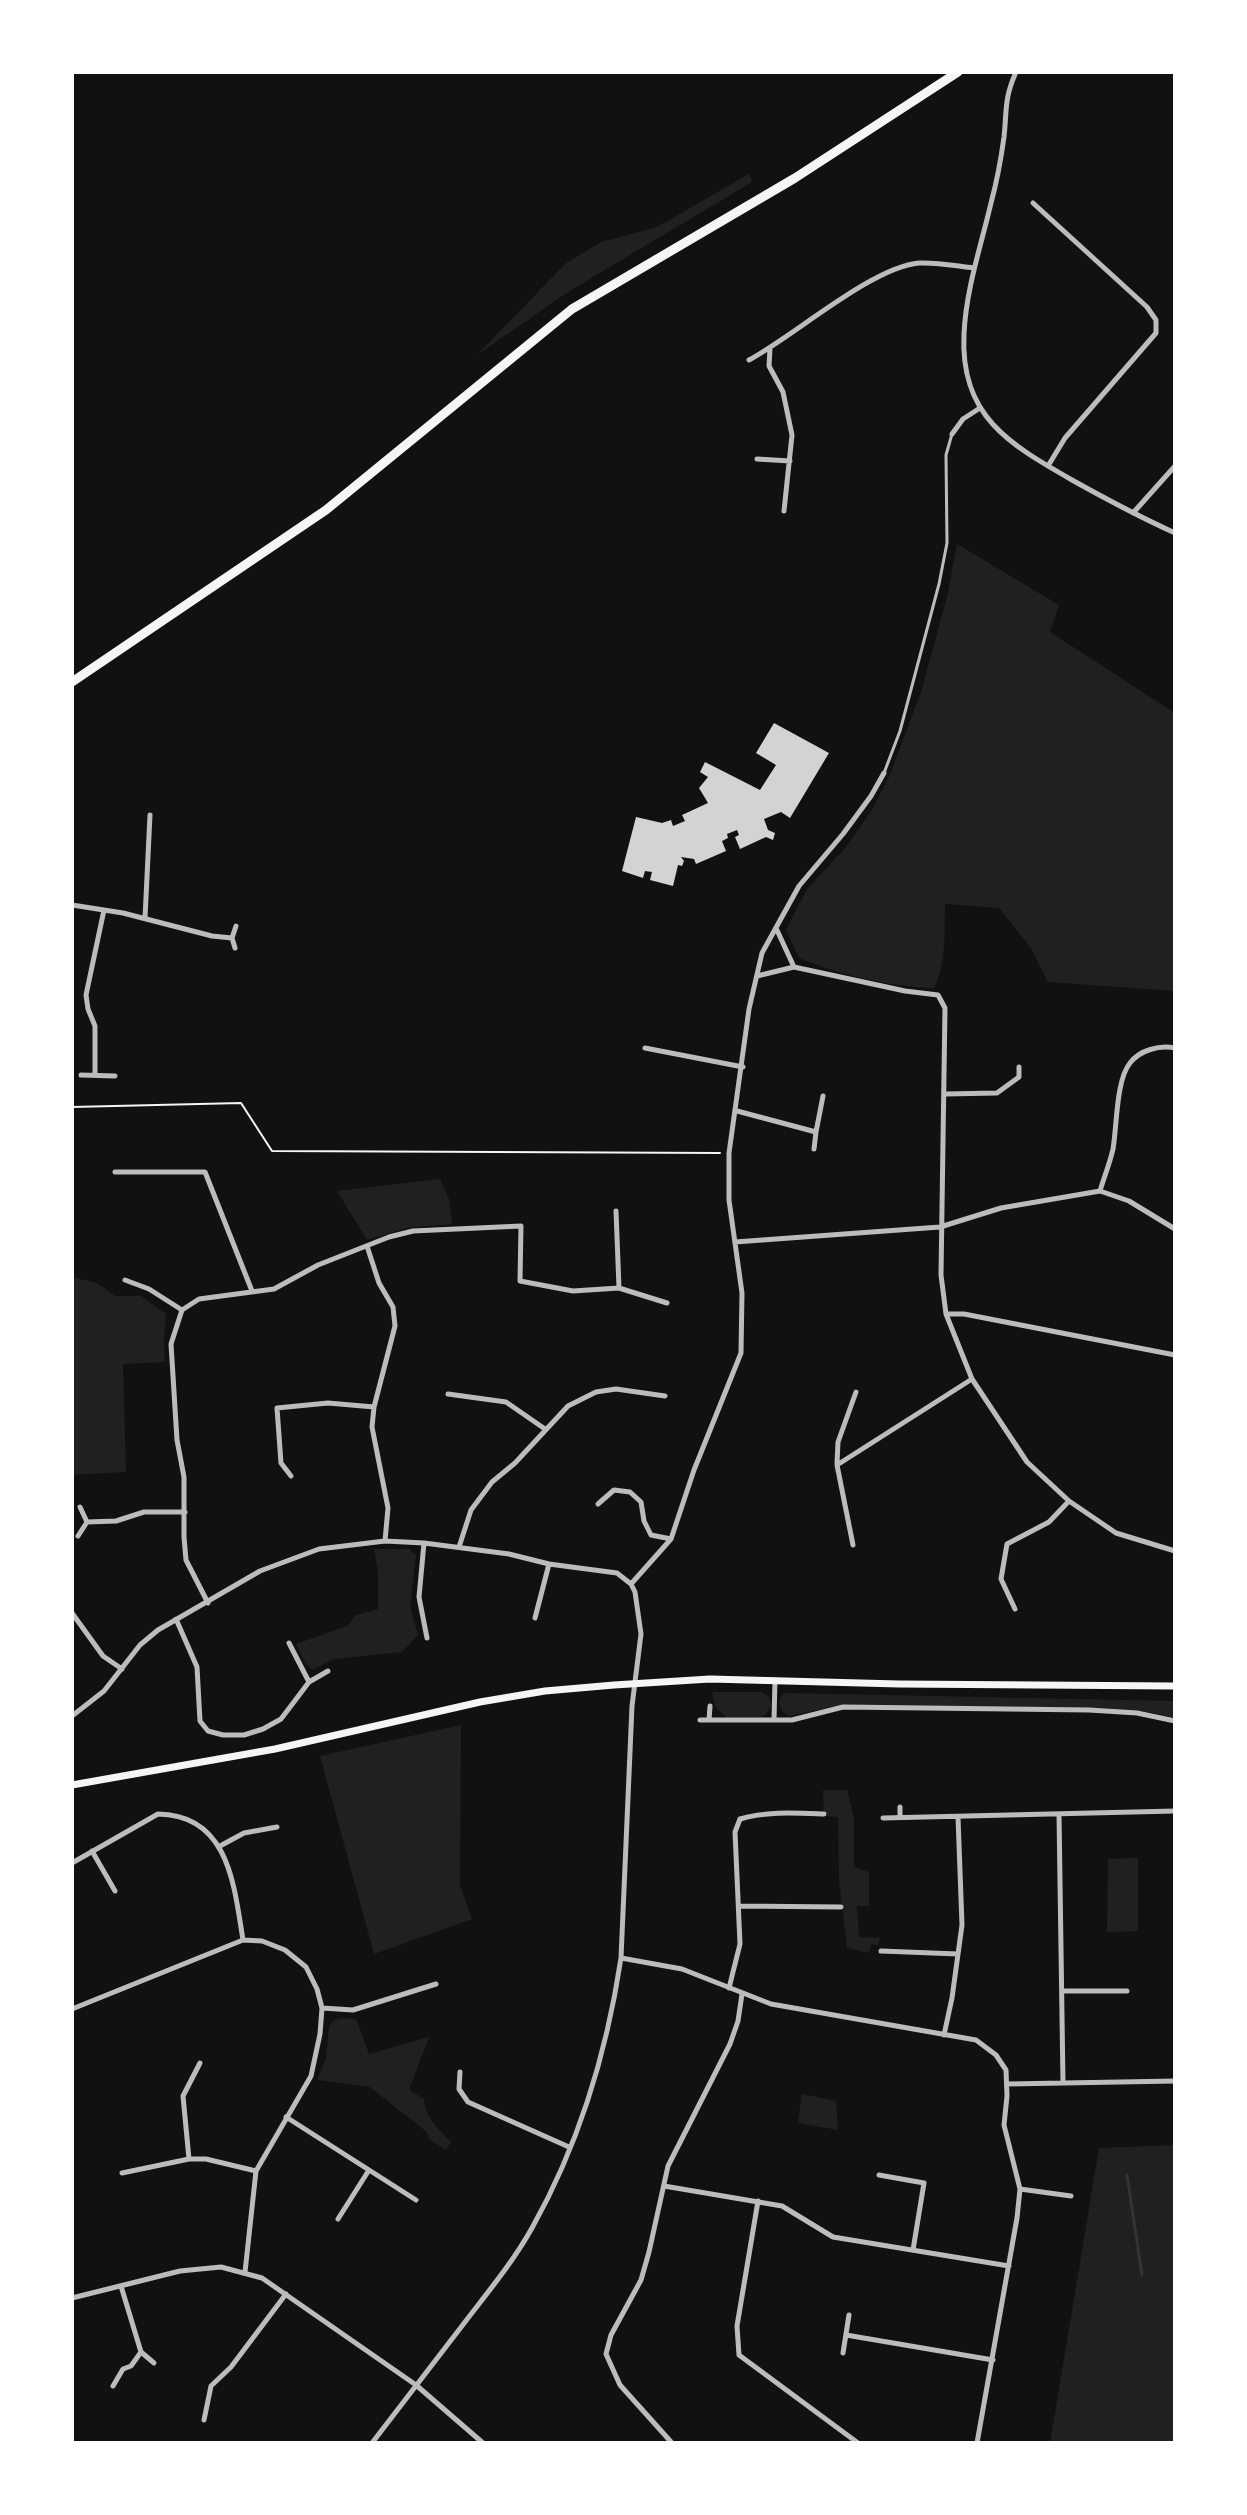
<!DOCTYPE html>
<style>
body{margin:0}
#map{position:relative;width:1247px;height:2515px;overflow:hidden;background:#111;font-family:Lato,sans-serif}
canvas{display:block}
.frame{position:absolute;inset:0;border:74px solid #fff;pointer-events:none}
</style>
<div id="map">
<canvas width="1247" height="2515"></canvas>
<div class="frame"></div>
</div>
<script>
const g = document.querySelector('canvas').getContext('2d');
g.lineJoin = 'round';
function paint(path, color) { g.fillStyle = color; g.fill(path, 'evenodd'); }
function stroke(path, color, width, dash) { g.strokeStyle = color; g.lineWidth = width; g.lineCap = dash ? 'butt' : 'round'; g.setLineDash(dash || []); g.stroke(path); }
paint(new Path2D(`
 M749,174l3,8 -184,110 -91,63 89,-92 35,-21 56,-15z
 M957,544l102,61 -9,27 125,81v278l-127,-9 -17,-34 -32,-40 -54,-4c-1,27 2,59 -11,84 -45,-1 -93,-13 -135,-30l-13,-28 21,-41 39,-42 26,-37 17,-33 32,-85 26,-95z
 M440,1179l9,20 3,25 -46,4 -39,12 -30,-49z
 M72,1277l25,6 18,13h26l25,18 -2,27 1,21 -42,2 3,108 -54,3z
 M374,1549h35l7,6 -6,51 8,29 -16,17 -68,7 -21,11 -8,-7 -9,-19 51,-18 9,-11 22,-6v-38z
 M712,1692h50l7,5 2,9 -6,9 -5,2h-34l-10,-9z
 M787,1693l388,8v17l-25,-6 -53,-3 -255,-4 -53,11 -7,-5 -3,-9 4,-8z
 M461,1725l-1,160 12,34 -98,35 -54,-198z
 M823,1790h24l7,29v48l15,5v34h-12l2,31 21,1 -2,7 -7,-1 -2,9 -22,-5 -8,-68 -1,-63 -14,-1z
 M1138,1858v73l-31,1 1,-73z
 M342,2018l14,1 13,35 60,-17 -20,53 15,9c1,18 15,31 27,43l-5,8 -17,-11 -1,-6 -58,-46 -53,-7 9,-22 3,-32 5,-6z
 M802,2094l34,7 2,29 -40,-7z
 M1175,2145v298h-125l49,-295z`), '#202020');
stroke(new Path2D(`
 M1127,2175l15,100`), '#333', 3);
paint(new Path2D(`
 M774,723l55,30 -39,65 -9,-6 -17,7 4,11 7,3 -2,7 -7,-3 -26,12 -5,-12 4,-2 -2,-5 -10,4 1,4 -6,3 4,10 -30,13 -2,-5 -13,-2 3,4 -2,5 -4,-1 -5,21 -23,-6 2,-8 -7,-1 -2,7 -21,-7 14,-54 26,6 9,-3 2,6 12,-5 -3,-6 26,-12 -9,-15 9,-11 -8,-5 5,-10 55,28 16,-25 -20,-12z`), '#d3d3d3');
stroke(new Path2D(`
 M72,1107l169,-4 31,48 448,2`), '#f5f5f5', 2);
stroke(new Path2D(`
 M884,773l16,-42 39,-147 8,-41 -1,-88 6,-21`), '#bcbcbc', 3);
stroke(new Path2D(`
 M1016,72c-12,27 -9,37 -12,65 -3,22 -7,44 -13,66 -10,43 -25,86 -27,131 -4,82 45,110 108,146 34,19 68,37 103,53
 M1033,203l114,104 9,13v13l-91,105 -17,28
 M770,349l-1,17 14,26 9,43 -8,76
 M749,360c45,-24 123,-93 170,-97 17,-1 37,3 55,5
 M952,434l11,-15 17,-11
 M757,459l33,2
 M1133,513l42,-47
 M72,905l51,8 89,23 20,2
 M145,918l5,-103
 M776,928l18,39 111,24 33,4 7,13 -4,267 5,39 26,65 55,83 42,39 47,32 59,18
 M235,948l-3,-10 4,-12
 M757,976l37,-9
 M645,1048l98,19
 M95,1074v-48l-7,-17 -2,-14 18,-85
 M81,1075l34,1
 M945,1094l52,-1 22,-16v-10
 M737,1111l79,21 7,-36
 M814,1149l2,-17
 M115,1172h90l47,119
 M1100,1191c4,-14 10,-28 13,-42 4,-23 3,-69 17,-86 10,-13 29,-18 45,-15
 M735,1242l205,-15 61,-19 99,-17 29,10 46,28
 M367,1246l12,37 14,24 2,19 -21,81 -2,20 16,81 -3,33
 M125,1280l24,9 33,21
 M619,1288l48,15
 M946,1314h18l211,41
 M448,1394l58,8 39,27
 M837,1463l1,-21 18,-50
 M291,1476l-10,-13 -4,-55 51,-5 46,4
 M598,1504l16,-14 16,2 11,10 3,19 7,14 20,4
 M80,1507l7,15
 M78,1536l9,-14 29,-1 28,-9h41
 M424,1543l-5,54 8,41
 M853,1545l-16,-80 135,-86
 M459,1547l12,-37 21,-28 23,-19 53,-57 28,-14 20,-3 49,7
 M631,1584l40,-45 23,-69 47,-117 1,-60 -13,-93v-47l20,-144 13,-56 37,-67 44,-52 28,-38 13,-23
 M208,1603l-22,-43 -2,-23v-60l-7,-37 -6,-96 11,-34 17,-11 75,-10 44,-24 71,-28 24,-6 108,-5 -1,55 53,10 46,-3 -3,-77
 M1015,1609l-14,-30 6,-35 42,-22 20,-21
 M72,1613l31,43 19,13
 M535,1618l14,-54
 M176,1619l21,48 3,54 8,10 15,4h21l19,-6 18,-10 28,-37 19,-11
 M289,1643l20,39
 M72,1716l32,-25 36,-46 18,-15 102,-59 59,-22 66,-8 39,2 85,11 40,10 68,9 14,11 4,8 6,42 -9,72 -11,252c-14,93 -43,188 -89,270 -19,34 -44,64 -67,94 -31,40 -62,81 -93,121
 M700,1720h92l51,-13 246,3 48,3 38,8
 M709,1720l1,-14
 M774,1720l1,-40
 M900,1807v10
 M1059,1814l4,269
 M883,1818l292,-7
 M220,1846l24,-13 33,-6
 M92,1851l23,40
 M72,1863l86,-49c71,1 76,71 85,126
 M739,1906l102,1
 M881,1951l77,3
 M621,1958l61,11 89,35 205,36 20,15 10,15 1,26 -3,29 16,64 -3,29 -40,225
 M729,1988l11,-44 -5,-112 5,-13c26,-8 57,-6 84,-5
 M1062,1991h65
 M322,2008l31,2 83,-26
 M72,2009l171,-69 19,1 23,9 21,17 11,22 5,19 -2,26 -9,42 -55,95 -11,101
 M944,2035l8,-37 10,-73 -4,-108
 M200,2063l-17,33 6,63h17l50,12
 M460,2072l-1,17 9,13 101,45
 M1008,2084l167,-3
 M286,2117l130,83
 M122,2173l67,-14
 M879,2175l45,8 -11,67
 M664,2186l118,20 51,31 176,29
 M1020,2189l51,7
 M758,2201l-21,125 2,29 119,88
 M338,2219l31,-49
 M121,2286l20,66 13,11
 M72,2298l108,-27 41,-4 41,11 154,107 67,58
 M846,2335l147,25
 M843,2353l6,-38
 M113,2386l10,-17 8,-3 10,-14
 M204,2420l7,-34 20,-19 55,-73
 M672,2443l-52,-58 -14,-31 5,-19 30,-55 8,-28 19,-86 62,-122 8,-23 4,-27`), '#bcbcbc', 5);
stroke(new Path2D(`
 M72,1785l203,-36 205,-47 65,-11 69,-6 96,-6 189,5 276,2`), '#f5f5f5', 7);
stroke(new Path2D(`
 M72,682l254,-172 246,-201 223,-131 163,-106`), '#f5f5f5', 9);
</script>
